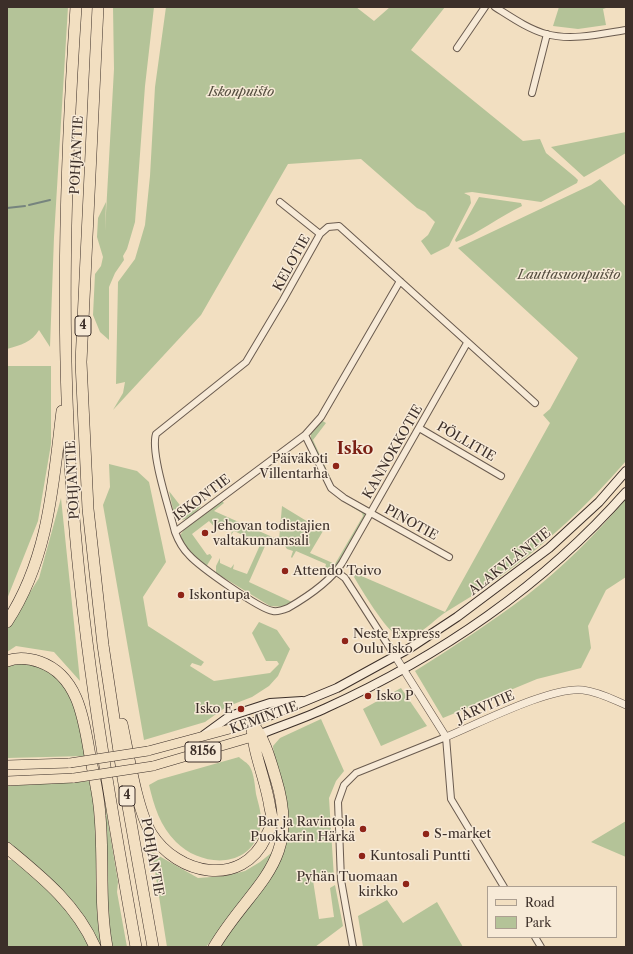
<!DOCTYPE html>
<meta charset="utf-8">
<style>
body{margin:0}
#map{position:relative;width:633px;height:954px;overflow:hidden;background:#f2dfc1;font-family:"Libre Caslon Text",serif}
canvas{display:block}
.frame{position:absolute;inset:0;border:8px solid #3c2f29;pointer-events:none}
.legend{position:absolute;left:487px;top:886px;width:130px;height:52px;box-sizing:border-box;background:#f7ead7;border:1px solid #ac9f91;margin:0;padding:5px 7px;list-style:none;font-size:12px;color:#3c2f29}
.legend li{display:flex;align-items:center;gap:8px;height:20px}
.legend b{width:20px;border:1px solid #ac9f91}
</style>
<div id="map">
<canvas width="633" height="954"></canvas>
<div class="frame"></div>
<ul class="legend">
<li><b style="height:5px;background:#f2dfc1"></b>Road</li>
<li><b style="height:11px;background:#b4c398"></b>Park</li>
</ul>
</div>
<script>
const g = document.querySelector('canvas').getContext('2d');
g.lineJoin = 'round';
function paint(path, color) { g.fillStyle = color; g.fill(path, 'evenodd'); }
function stroke(path, color, width, dash) { g.strokeStyle = color; g.lineWidth = width; g.lineCap = dash ? 'butt' : 'round'; g.setLineDash(dash || []); g.stroke(path); }
function label(font, color, halo, rows, align = 'center') {
  g.font = font + ' "Libre Caslon Text",serif'; g.lineWidth = 3; g.setLineDash([]); g.textBaseline = 'middle'; g.strokeStyle = halo; g.fillStyle = color; for (const [text, x, y, turn = 0] of rows) {
    g.save(); g.translate(x, y); g.rotate((+turn || 0) * Math.PI / 180); g.textAlign = isNaN(turn) ? turn : align; if (halo) g.strokeText(text, 0, 0); g.fillText(text, 0, 0); g.restore();
  }
}
paint(new Path2D(`
 M7,7h61l-14,230 -4,110 -11,-17c-7,12 -18,15 -32,19z
 M113,7h41l-9,79 -10,136 -8,27 -4,7 1,4 -9,13 -6,14v53l-9,-8 -7,-17 2,-41 6,-8 2,-9 -6,-20 1,-19 8,-16 -1,29 9,-162z
 M166,7h190l18,14 16,-14h55l-34,43 112,91 17,-2 6,14 29,24 3,3 -1,3 -36,19 -69,-10 -8,1 6,3 1,7 -22,43 -18,9 -10,-14 7,-6 7,-13 -10,-10 -8,-4 -56,-49 -73,5 -87,151 -88,95 10,-17 2,-11 -9,2 2,-102 17,-23 10,-34 5,-49 5,-89z
 M559,7h50l-6,2 3,16 -28,4 -25,-3z
 M626,132v21l-42,24 -33,-30z
 M600,179l26,28v254c-38,44 -81,84 -129,118 -16,12 -34,22 -51,33 -14,9 -31,31 -49,23 -11,-4 -36,-46 -43,-58l-2,-5 93,40 105,-189 -7,-8 7,-6 28,-51 -120,-110 133,-63z
 M479,197l42,6 1,3c-23,11 -43,27 -66,36l-1,-2z
 M7,366h44v78l-13,77 -31,78z
 M321,420l5,3 -13,17 22,48 -24,-48v-7z
 M109,464l28,7 12,11 17,80 -23,35 5,29 56,36 -3,4 -9,-3 -2,3 24,15 56,-8 9,-9 -2,-3h-11l-14,-28 7,-11 18,8 13,19 -12,27 -9,10 -17,11 -26,10 -21,15 -61,18 -41,-235 7,-18z
 M169,491l17,22 13,-9 2,2c-7,8 -10,13 -21,14l-6,-6z
 M61,498l19,183 -26,-29 -38,-6 -9,6v-23l32,-51z
 M626,499v78l-20,13 -18,36 3,22 -10,20 -44,11 -94,39 -28,-47c38,-24 75,-48 111,-75 36,-28 70,-62 100,-97z
 M222,501l2,2 -10,8 65,29 3,-34 41,25 -13,22 25,11 28,-48 -1,-3 -10,-6 1,-2 11,6 2,4 -29,50 -7,9 -6,-3 2,-7 -30,-13 -4,7 -1,-1 2,-6 -6,-2 -5,-7 -13,-5 -20,45 43,20 -8,5 -14,-1 -54,-33v-7l4,-8v5l11,5 3,-4 -1,5 14,5 14,-31 -14,-6 -2,4v-5l-11,-5 -3,4 1,-5 -5,-2 -2,4 -4,-7 -3,6 -9,-10 -17,13 15,21 3,-1 2,3 -6,10c-9,-8 -26,-19 -25,-33l3,-4z
 M32,662l28,17 16,28 9,49 -78,2v-93z
 M401,688l26,38 -46,20 -18,-37z
 M321,719l23,52 -8,10 -7,17 5,80 -5,1 -1,-7 -16,2 7,45 15,-2 -4,-29 5,-3 8,41 -28,21h-97l64,-93 -9,-108 7,-8z
 M239,757c3,3 9,6 11,10 4,7 5,19 6,27 3,13 8,25 3,39 -13,37 -59,33 -83,9 -16,-16 -22,-36 -27,-57l9,-5z
 M101,780l17,102 -1,10 10,55h-17z
 M91,781l5,36v61l7,69h-6l-4,-10 -86,-92v-59z
 M626,821v36l-35,-15z
 M275,850l-16,30 -53,67h-39l-15,-95 46,26 27,-2 20,-5 15,-9z
 M7,860h6l14,9 43,43 20,35h-83z
 M387,900l16,23 34,-21 26,45h-100l-5,-31z`), '#b4c398');
stroke(new Path2D(`
 M29,205l21,-5
 M7,208l18,-2`), '#76847e', 2);
const minor = new Path2D(`
 M495,7c16,10 33,22 51,27 25,7 55,0 80,-4
 M457,48l28,-41
 M532,93l15,-59
 M280,202l40,32
 M400,281l-79,136 -16,18 -130,97c3,8 8,17 14,23 11,12 70,54 84,56 5,1 10,-1 15,-3 19,-11 42,-26 54,-45l125,-220
 M419,428l82,48
 M305,435l26,53 13,10 105,59
 M175,532c-5,-21 -25,-79 -19,-98l90,-72 37,-62 37,-66 8,-7 11,-1 196,177
 M337,572l8,6 50,78
 M535,937l6,10
 M353,947l-12,-67 -3,-78 6,-17 12,-12 90,-36 5,62 53,88`);
const tertiary = new Path2D(`
 M395,656l51,81c32,-13 105,-51 137,-47 16,2 29,9 43,15`);
const secondary = new Path2D(`
 M252,723l85,-35 73,-40 47,-31 92,-69 50,-46 27,-31
 M261,734c22,-9 44,-16 65,-26 113,-51 218,-123 300,-216
 M204,735l26,-19 40,-13 32,-2`);
const primary = new Path2D(`
 M148,751l104,-28
 M7,765l63,-2
 M153,766l106,-31
 M7,781l67,-3`);
const motorway = new Path2D(`
 M76,7c-11,165 -16,333 -3,498 11,149 37,296 63,442
 M98,7l-17,355 7,147 15,136 20,133 30,169
 M7,622c42,-64 46,-138 55,-211
 M7,661c11,-4 21,-3 33,1 39,14 44,59 50,94 4,20 9,40 10,60 4,44 -1,87 7,131
 M122,724c6,28 15,86 29,109 26,42 91,56 115,4 1,-4 5,-9 6,-14 1,-4 -1,-10 -2,-15 -4,-29 -18,-56 -18,-85
 M7,848c35,29 69,56 88,99
 M214,947c38,-64 88,-83 62,-168 -6,-20 -11,-40 -24,-56`);
stroke(minor, '#6a5b4f', 8);
stroke(tertiary, '#6a5b4f', 8);
stroke(secondary, '#3c2f29', 10);
stroke(primary, '#3c2f29', 10);
stroke(motorway, '#3c2f29', 12);
stroke(minor, '#f7ead7', 6);
stroke(tertiary, '#f7ead7', 7);
stroke(secondary, '#f7ead7', 8);
stroke(primary, '#f2dfc1', 9);
stroke(motorway, '#f2dfc1', 11);
const primaryBridge = new Path2D(`
 M70,763l78,-12
 M74,778l79,-12`);
stroke(primaryBridge, '#3c2f29', 10, []);
stroke(primaryBridge, '#f2dfc1', 9);
for (const [x, y, r, color] of [
 [336,466,4,"#8f2418"],
 [205,533,4,"#8f2418"],
 [285,571,4,"#8f2418"],
 [181,595,4,"#8f2418"],
 [345,641,4,"#8f2418"],
 [368,696,4,"#8f2418"],
 [241,709,4,"#8f2418"],
 [363,829,4,"#8f2418"],
 [426,834,4,"#8f2418"],
 [362,856,4,"#8f2418"],
 [406,884,4,"#8f2418"]
]) { const dot = new Path2D(); dot.arc(x, y, r, 0, 2 * Math.PI); g.fillStyle = color; g.fill(dot); stroke(dot, '#f7ead7', 1.5); }
for (const [x, y, w] of [
 [83,326,16],
 [203,752,36],
 [127,796,16]
]) { const box = new Path2D(); box.roundRect(x - w / 2, y - 10, w, 20, 3); g.fillStyle = '#f7ead7'; g.fill(box); stroke(box, '#3c2f29', 1); }
label('bold 12px', '#3c2f29', null, [
 ["4",83,326],
 ["8156",203,752],
 ["4",127,796]
]);
label('italic 13px', '#544d3f', '#f7ead7', [
 ["Iskonpuisto",241,92],
 ["Lauttasuonpuisto",569,275]
]);
label('13px', '#3c2f29', '#f7ead7', [
 ["POHJANTIE",77,155,-87],
 ["KELOTIE",292,263,-61],
 ["PÖLLITIE",466,442,30],
 ["KANNOKKOTIE",393,452,-60],
 ["POHJANTIE",73,480,-93],
 ["ISKONTIE",202,498,-37],
 ["PINOTIE",411,523,29],
 ["ALAKYLÄNTIE",510,562,-38],
 ["JÄRVITIE",486,707,-23],
 ["KEMINTIE",264,718,-20],
 ["POHJANTIE",152,857,80]
]);
label('13px', '#3c2f29', '#f7ead7', [
 ["Päiväkoti",328,459,"right"],
 ["Villentarha",328,474,"right"],
 ["Jehovan todistajien",213,526],
 ["valtakunnansali",213,541],
 ["Attendo Toivo",293,571],
 ["Iskontupa",189,595],
 ["Neste Express",353,634],
 ["Oulu Isko",353,649],
 ["Isko P",376,696],
 ["Isko E",233,709,"right"],
 ["Bar ja Ravintola",355,822,"right"],
 ["Puokkarin Härkä",355,837,"right"],
 ["S-market",434,834],
 ["Kuntosali Puntti",370,856],
 ["Pyhän Tuomaan",398,877,"right"],
 ["kirkko",398,892,"right"]
], 'left');
label('bold 17px', '#7a1f14', '#f7ead7', [
 ["Isko",355,449]
]);
</script>
